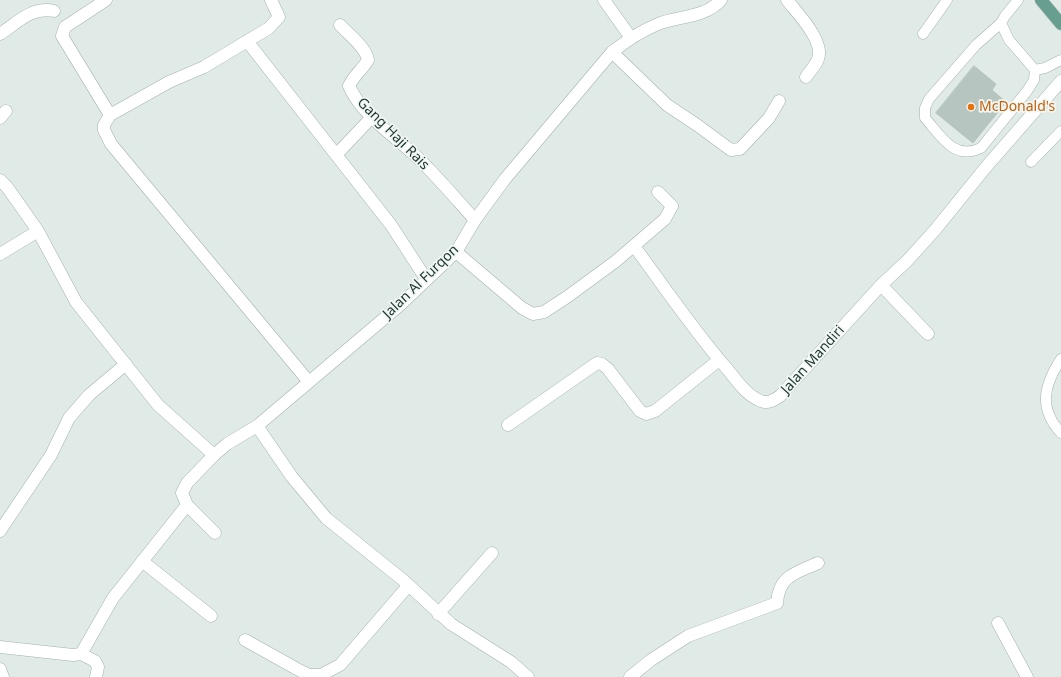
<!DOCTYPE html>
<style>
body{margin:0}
canvas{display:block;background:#e0eae6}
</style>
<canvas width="1061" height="677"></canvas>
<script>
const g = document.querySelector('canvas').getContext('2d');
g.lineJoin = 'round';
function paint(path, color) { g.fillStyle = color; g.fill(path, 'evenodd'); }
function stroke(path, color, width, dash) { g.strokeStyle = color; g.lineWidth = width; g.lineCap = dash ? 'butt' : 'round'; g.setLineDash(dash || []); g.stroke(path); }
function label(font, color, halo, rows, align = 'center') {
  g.font = font + ' "Noto Sans",sans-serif'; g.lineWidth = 3.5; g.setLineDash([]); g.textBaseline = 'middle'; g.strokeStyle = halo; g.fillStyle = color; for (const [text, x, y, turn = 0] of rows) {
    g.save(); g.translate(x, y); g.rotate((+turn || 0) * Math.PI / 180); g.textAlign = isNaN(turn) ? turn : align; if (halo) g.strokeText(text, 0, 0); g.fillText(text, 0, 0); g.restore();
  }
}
const building = new Path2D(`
 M974,66l22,18 -4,6 14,12 -33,41 -37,-30z`);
paint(building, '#b6c5bf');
stroke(building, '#b3c4bd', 1);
const service = new Path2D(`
 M1018,0l-13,16 -4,7 -25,22 -47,54 -4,9v10c16,18 29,43 56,30l46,-57 7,-11 1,-10
 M1001,23l8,17 26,30
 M923,34l24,-34
 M1035,70l10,-2 16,-8
 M1031,162l30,-31
 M1061,359c-17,26 -23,49 0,74`);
const minor = new Path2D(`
 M106,0l-41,27 -3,9 48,79
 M271,0l8,17 -10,11 -65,39 -35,15 -59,33 -6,10v5l7,14 198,238
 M604,0l27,38
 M787,0c10,13 38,41 31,59 -2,6 -8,12 -12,18
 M340,25c8,9 26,22 28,35 -6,10 -14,15 -19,26 15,33 50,52 74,77 18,18 35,38 52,57
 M0,34c17,-11 32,-28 54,-23
 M247,41l144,184 35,54
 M612,52l55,53 30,20 34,25 9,-1 29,-31 10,-17
 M0,118l6,-7
 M337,154l35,-37
 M0,180l7,7 31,44 38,71 82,103 56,50
 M634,246c31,42 60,85 94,124 9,11 19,26 33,31 7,3 13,-1 19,-5l101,-111 26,-24 28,-31 51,-63 75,-86
 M456,252l66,56 11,6 11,-2 23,-15 49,-36 49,-42 7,-13 -14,-14
 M0,254l38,-23
 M881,285l47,49
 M508,425l89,-62 5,1 6,5 32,42 6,3 9,-3 64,-51
 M257,426l35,51 34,41 77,62 48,44 60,38 17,15
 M0,531l51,-76 18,-37 20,-23 37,-31
 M215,533l-28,-28 -5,-12 5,-10 27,-28 13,-11 30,-18 143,-121 56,-53 19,-32 30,-41 107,-127c14,-11 29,-21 46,-28 21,-8 47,-6 63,-24
 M142,561l69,55
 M438,614l54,-61
 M998,623l29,54
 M245,640l52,29 12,6h12l19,-10 68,-79
 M0,647l73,8 8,-1 32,-56 74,-93
 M81,654l14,7 3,6 -2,10
 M630,677l21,-17 37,-24 89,-33c2,-28 19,-30 41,-40`);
const tertiary = new Path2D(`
 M0,669l3,8`);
const primary = new Path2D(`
 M1041,0l20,24`);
stroke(service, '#a3b2ad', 11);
stroke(minor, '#a3b2ad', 13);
stroke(tertiary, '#a3b2ad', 13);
stroke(primary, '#bdc4c2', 13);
stroke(service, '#fff', 10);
stroke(minor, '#fff', 12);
stroke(tertiary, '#fff', 12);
stroke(primary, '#679e90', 12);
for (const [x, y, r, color] of [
 [971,107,4,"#e8710a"]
]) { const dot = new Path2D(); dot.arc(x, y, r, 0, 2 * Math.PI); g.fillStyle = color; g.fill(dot); stroke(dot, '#f1f7f4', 1.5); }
label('14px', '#c56008', '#f1f7f4', [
 ["McDonald's",979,107]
], 'left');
label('14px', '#223a33', '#f1f7f4', [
 ["Gang Haji Rais",393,134,45],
 ["Jalan Al Furqon",421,282,-44],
 ["Jalan Mandiri",813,360,-48]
]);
</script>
